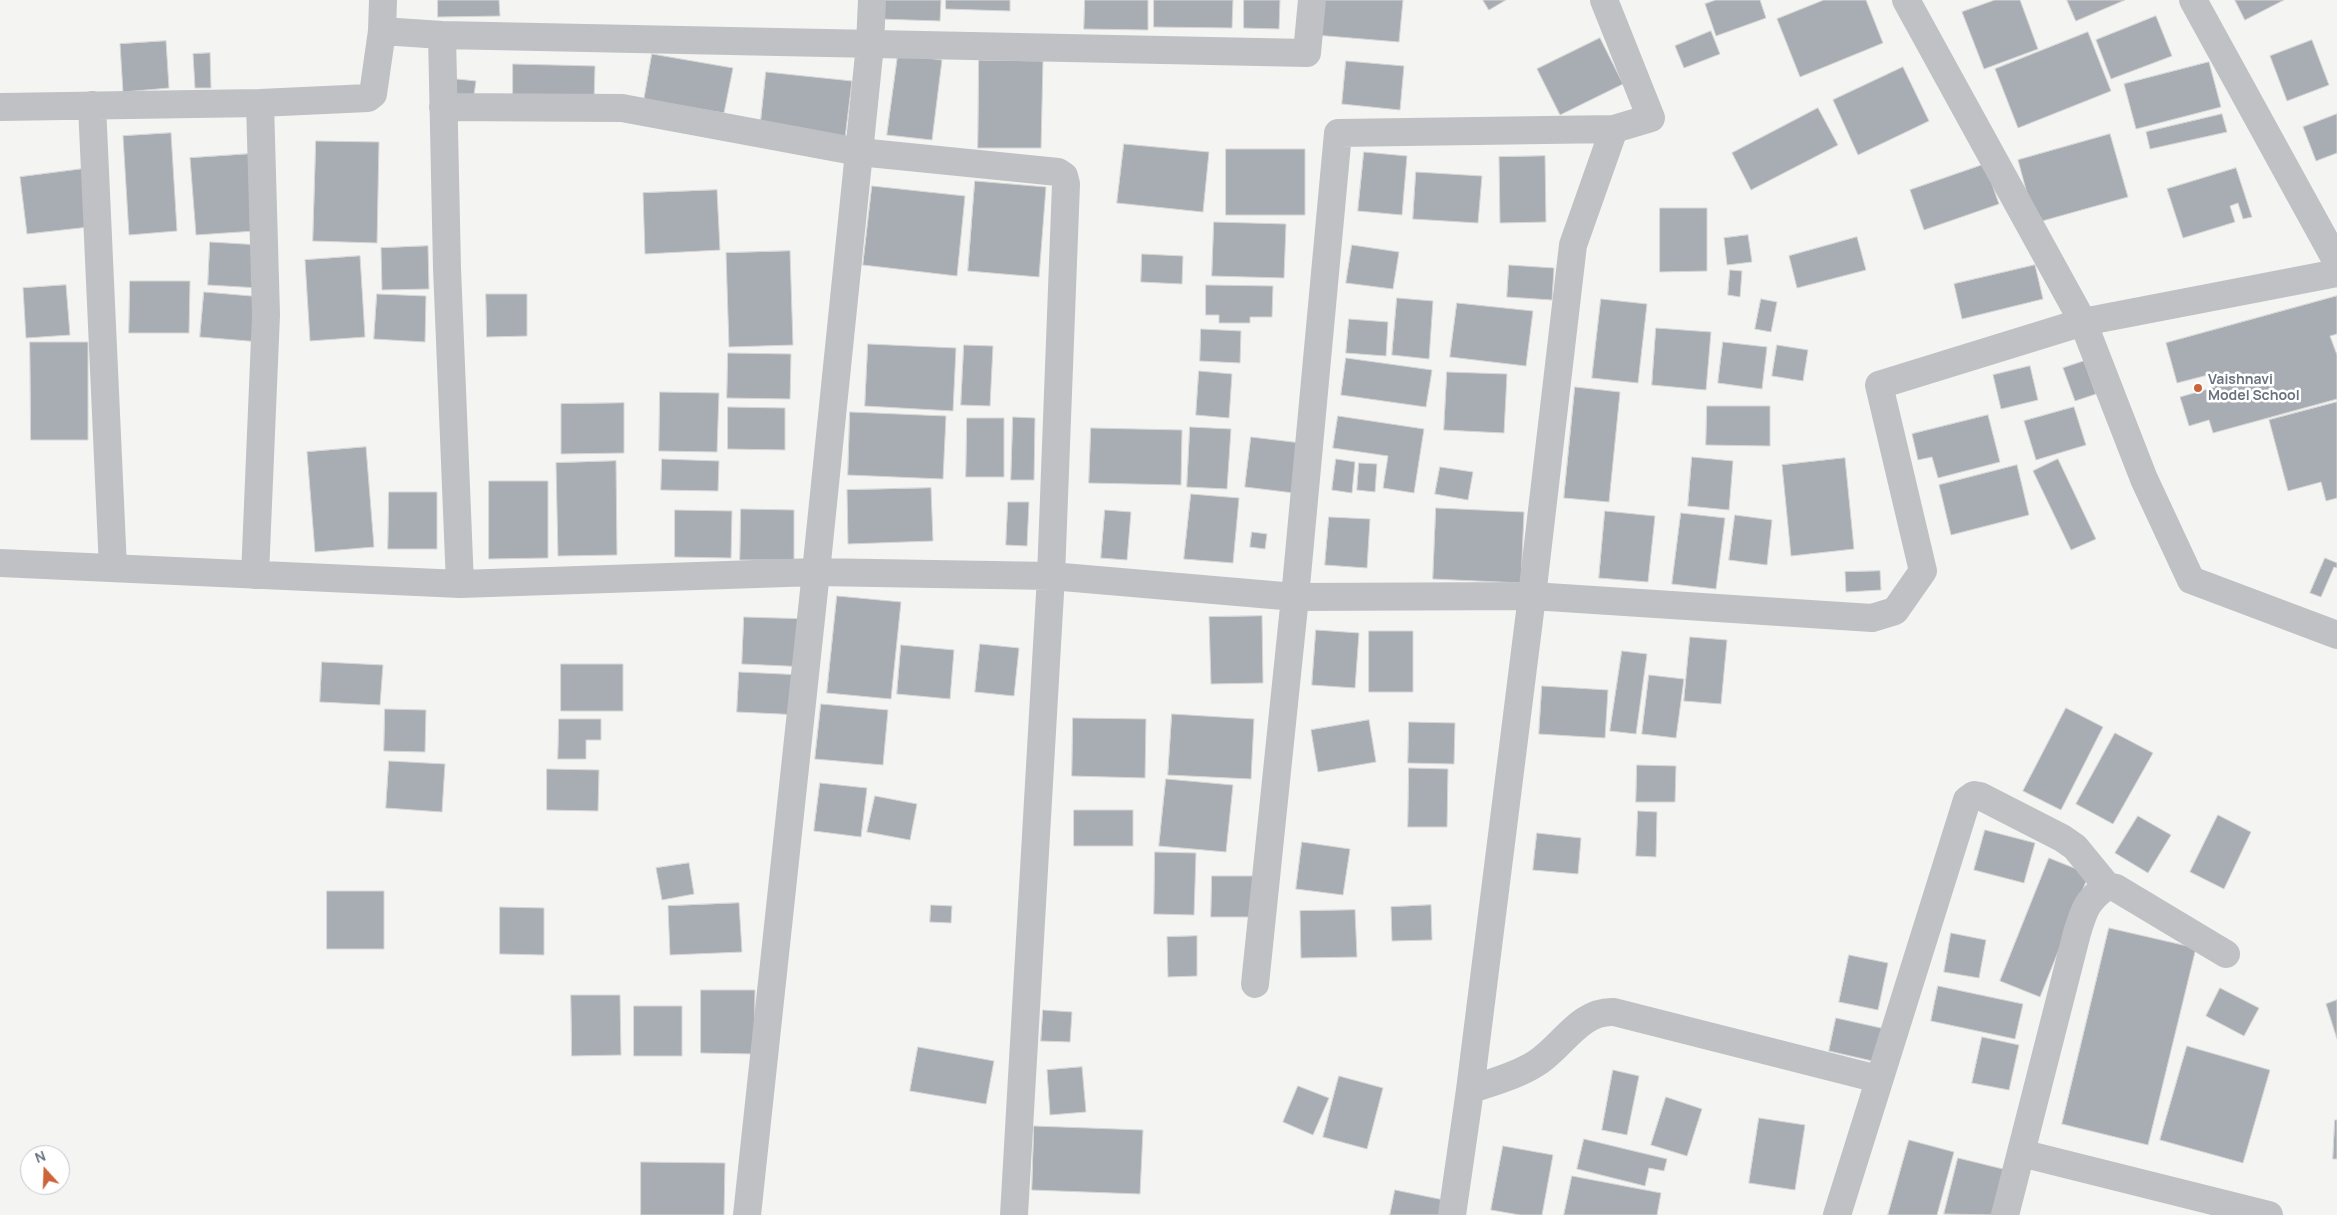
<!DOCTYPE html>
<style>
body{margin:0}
#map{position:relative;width:2337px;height:1215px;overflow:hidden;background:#f4f5f2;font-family:Manrope,sans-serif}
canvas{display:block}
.north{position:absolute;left:20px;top:1145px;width:50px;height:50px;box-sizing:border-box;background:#fff;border:1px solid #c3c7cc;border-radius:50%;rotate:340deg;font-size:14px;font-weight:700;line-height:20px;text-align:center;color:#68737f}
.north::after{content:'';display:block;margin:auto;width:18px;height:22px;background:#cb643b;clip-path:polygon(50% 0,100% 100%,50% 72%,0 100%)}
</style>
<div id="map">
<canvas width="2337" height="1215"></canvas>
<div class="north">N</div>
</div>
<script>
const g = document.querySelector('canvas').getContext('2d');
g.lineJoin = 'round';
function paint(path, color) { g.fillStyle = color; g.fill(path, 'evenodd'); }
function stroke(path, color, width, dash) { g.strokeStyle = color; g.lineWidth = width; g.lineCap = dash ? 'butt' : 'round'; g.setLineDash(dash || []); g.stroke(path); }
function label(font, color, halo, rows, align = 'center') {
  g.font = font + ' Manrope,sans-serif'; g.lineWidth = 5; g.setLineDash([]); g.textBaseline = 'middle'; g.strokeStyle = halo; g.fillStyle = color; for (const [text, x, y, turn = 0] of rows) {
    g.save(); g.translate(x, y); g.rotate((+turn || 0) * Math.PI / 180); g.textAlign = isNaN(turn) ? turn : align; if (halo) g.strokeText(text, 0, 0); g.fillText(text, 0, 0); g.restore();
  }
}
const building = new Path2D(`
 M438,0h61l1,16 -62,1z
 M881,0h60l-1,21 -60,-2z
 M946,0h64v11l-64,-2z
 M1085,0h63v30l-64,-1z
 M1154,0h79l-1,28 -78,-1z
 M1244,0h36l-1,29 -35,-1z
 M1318,0h85l-4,42 -84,-7z
 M1483,0h23l-17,10z
 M1716,0h44l6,18 -50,18 -11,-32z
 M1824,0h42l17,43 -83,34 -23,-58z
 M1995,0h25l18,49 -54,20 -22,-57z
 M2067,0h58l-49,21z
 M2235,0h49l-39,20z
 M2156,16l16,40 -61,23 -15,-39z
 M1711,31l9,23 -36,14 -9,-22z
 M2088,32l23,59 -93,37 -23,-59z
 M1600,38l23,46 -63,31 -23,-46z
 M2312,40l17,45 -42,16 -17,-45z
 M166,41l3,47 -46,4 -3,-48z
 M210,53l1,35h-16l-2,-34z
 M652,54l81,14 -9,45 -80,-13z
 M898,54l44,6 -10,80 -45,-5z
 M979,60l64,1 -2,87h-63z
 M1346,61l58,5 -4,44 -58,-6z
 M2209,62l12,45 -85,22 -12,-45z
 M513,64l82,2 -1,35 -81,-2z
 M1903,67l26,54 -71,34 -25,-55z
 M766,72l86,9 -7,57 -85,-9z
 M447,78l29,3 -3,21 -28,-3z
 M1818,108l20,37 -87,45 -19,-37z
 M2222,114l5,18 -77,17 -4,-17z
 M2337,114v39l-21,8 -13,-34z
 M171,133l6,98 -48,4 -6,-99z
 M2110,134l18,63 -93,26 -17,-63z
 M316,141l63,1 -2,101 -64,-2z
 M1124,144l85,8 -6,60 -86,-9z
 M1226,149h79v66h-79z
 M1364,152l43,4 -5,59 -44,-4z
 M249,154l6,77 -59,4 -6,-77z
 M1545,156l1,66 -46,1 -1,-66z
 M1985,164l14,40 -75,26 -14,-40z
 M2236,168l16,49 -9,2 -5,-16 -8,3 5,16 -52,16 -16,-49z
 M82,169l7,58 -62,7 -7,-57z
 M1416,172l66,4 -4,47 -65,-4z
 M975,181l71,6 -7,90 -71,-6z
 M872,186l93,10 -8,80 -94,-11z
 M717,190l3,60 -75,4 -2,-61z
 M1660,208h47v63l-47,1z
 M1214,222l72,2 -2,54 -72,-2z
 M1748,235l4,27 -25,3 -3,-27z
 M1857,237l9,33 -69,18 -8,-32z
 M210,242l51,3 -2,43 -51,-3z
 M1352,245l47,7 -6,37 -47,-6z
 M428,246l1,43 -47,1 -1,-42z
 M790,251l3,94 -64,2 -3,-94z
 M1142,254l41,2 -1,28 -41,-2z
 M360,256l5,81 -55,4 -5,-81z
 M1509,265l45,3 -2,32 -45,-3z
 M2035,265l8,34 -81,20 -8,-35z
 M1730,270l12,1 -2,26 -12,-2z
 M130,281h60l-1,52h-60z
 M66,285l4,50 -44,3 -3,-50z
 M1206,285l67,1 -1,31h-22v6h-31v-8h-13z
 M204,292l59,5 -3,45 -60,-5z
 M377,294l49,2 -1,46 -51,-3z
 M486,294h41v42l-40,1z
 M2337,296v38l-7,2 7,19v44l-124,34 -4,-13 -20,6 -9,-29 35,-10 -3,-13 -35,9 -11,-40z
 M1397,298l36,3 -4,58 -37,-4z
 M1601,299l46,5 -9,79 -46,-5z
 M1761,299l16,3 -6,30 -16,-3z
 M1457,303l76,8 -7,55 -76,-9z
 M1349,319l39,3 -2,34 -40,-3z
 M1656,328l55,4 -5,58 -54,-5z
 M1201,329l40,2 -1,32 -40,-2z
 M30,342h58v98h-57z
 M1723,342l44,5 -5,42 -44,-6z
 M868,344l88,4 -3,63 -88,-5z
 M964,345l29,1 -3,60 -29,-1z
 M1777,345l31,5 -5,31 -31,-5z
 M728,353l63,1 -1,45 -63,-1z
 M1346,358l86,12 -6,37 -85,-12z
 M2084,361l12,33 -21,7 -12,-33z
 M2030,366l8,34 -37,9 -8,-34z
 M1199,371l33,3 -3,44 -33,-3z
 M1447,372l60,2 -3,59 -60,-3z
 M1575,387l45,5 -11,110 -45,-4z
 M660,392l59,1 -2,59 -58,-1z
 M2337,402v96l-11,3 -5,-19 -33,9 -19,-71z
 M624,403v50l-63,1v-50z
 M1707,406h63v40l-64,-1z
 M728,407l57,1v42l-57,-1z
 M2074,407l12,38 -50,15 -12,-39z
 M850,412l96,4 -3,63 -95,-4z
 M1988,415l12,47 -62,16 -6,-21 -14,3 -6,-26z
 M1338,416l86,13 -10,64 -31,-5 5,-32 -55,-8z
 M1013,417l22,1 -1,62h-23z
 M967,418h37v59h-38z
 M1190,427l41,2 -4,60 -40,-2z
 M1091,428l91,2 -1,55 -92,-2z
 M1251,437l50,6 -7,50 -49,-6z
 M366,447l8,100 -59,5 -8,-100z
 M1692,457l41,4 -4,49 -41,-4z
 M1845,458l9,91 -63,7 -9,-91z
 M662,459l57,2 -1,30 -57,-1z
 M1336,459l19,3 -3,31 -20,-3z
 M2058,459l38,80 -25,11 -38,-79z
 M616,461l1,94 -59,1 -2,-93z
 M1359,463l18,1 -2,28 -18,-2z
 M2017,465l12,50 -78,20 -12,-50z
 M1440,467l33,5 -5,28 -33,-6z
 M489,481h59v77l-59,1z
 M931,488l2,53 -85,3 -1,-54z
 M389,492h48v57h-49z
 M1191,494l48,4 -6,65 -49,-4z
 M1008,502h21l-2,44 -21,-1z
 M1436,508l88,4 -3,71 -88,-4z
 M741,509l53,1v50h-54z
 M675,510l57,1 -1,47 -56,-1z
 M1105,510l26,2 -4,48 -26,-2z
 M1605,511l50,5 -7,66 -49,-4z
 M1681,513l44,5 -9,71 -44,-5z
 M1735,515l37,5 -5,45 -38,-5z
 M1329,517l41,2 -3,49 -42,-3z
 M1252,532l15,2 -2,15 -15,-2z
 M2325,558l12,5v5l-3,-1 -13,30 -11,-4z
 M1880,571l1,19 -35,2 -1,-20z
 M837,596l64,6 -10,97 -64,-6z
 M1262,616l1,67 -52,1 -2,-67z
 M744,617l68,2 -3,48 -67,-3z
 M1316,630l43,3 -4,55 -43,-3z
 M1369,631h44v61h-44z
 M1690,637l37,3 -6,64 -37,-3z
 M980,644l39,4 -5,48 -39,-4z
 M901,645l53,5 -4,49 -53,-5z
 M1622,651l25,3 -11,80 -26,-3z
 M322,662l61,3 -3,40 -60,-3z
 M561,664h62v47h-62z
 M739,672l65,3 -2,40 -65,-3z
 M1649,675l35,4 -8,59 -34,-4z
 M1542,686l66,4 -3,48 -66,-4z
 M821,704l67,6 -5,55 -68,-6z
 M2066,708l37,19 -42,83 -38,-19z
 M385,709l41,1 -1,42 -41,-1z
 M1172,714l82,5 -3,60 -83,-4z
 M1073,718l73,1 -1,59 -73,-2z
 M559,719h42v21h-15v19h-28z
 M1369,720l7,42 -58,10 -7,-42z
 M1409,722l46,1 -1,41 -46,-1z
 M2115,733l38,20 -40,71 -37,-20z
 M389,761l56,3 -3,48 -56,-4z
 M1637,765l39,1 -1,36h-39z
 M1409,768l39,1 -1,58h-39z
 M547,769l52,1 -1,41 -51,-1z
 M1166,779l67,6 -7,67 -67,-6z
 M820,783l47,5 -6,49 -47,-6z
 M875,796l42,8 -7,36 -43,-8z
 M1074,810h59v36h-59z
 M1638,811l19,1 -1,45 -20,-1z
 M2218,815l33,17 -27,57 -34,-17z
 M2138,816l33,19 -23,38 -33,-20z
 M1985,830l50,13 -11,40 -50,-13z
 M1537,833l44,5 -3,36 -45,-4z
 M1302,842l48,7 -7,46 -47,-6z
 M1155,852l41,1 -2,62 -40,-1z
 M2049,858l40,16 -49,123 -40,-16z
 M689,863l5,31 -32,6 -6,-32z
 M1212,876h48v41h-49z
 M327,891h57v58h-57z
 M739,903l3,49 -72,3 -2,-49z
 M931,905l21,1 -1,17 -21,-1z
 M1431,905l1,35 -40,1 -1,-34z
 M500,907l44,1v47l-44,-1z
 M1355,910l2,47 -56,1 -1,-47z
 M2109,928l87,20 -48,197 -86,-21z
 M1951,933l35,7 -7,38 -35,-6z
 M1197,936v40l-29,1 -1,-40z
 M1849,955l39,8 -10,47 -39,-8z
 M1938,986l85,18 -8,35 -84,-18z
 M2220,988l39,20 -15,28 -38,-20z
 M701,990h54l-1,64 -53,-1z
 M571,995h49l1,60 -49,1z
 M2337,1000v39l-11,-35z
 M634,1006h48v50h-48z
 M1043,1010l29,2 -2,30 -29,-1z
 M1836,1018l54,12 -9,33 -52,-12z
 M1982,1037l37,8 -10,45 -37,-7z
 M2187,1046l83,24 -27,93 -83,-23z
 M918,1047l76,14 -8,43 -76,-13z
 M1082,1067l4,45 -36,3 -3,-45z
 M1613,1070l26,6 -12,59 -25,-5z
 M1339,1076l44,12 -16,61 -44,-12z
 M1298,1086l31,12 -16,37 -30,-13z
 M1666,1097l36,12 -15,47 -36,-11z
 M1759,1118l46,7 -10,65 -46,-7z
 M2335,1120h2v39h-4z
 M1034,1126l109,4 -3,64 -108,-4z
 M1584,1139l83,20 -3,12 -15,-3 -4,18 -68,-17z
 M1909,1140l45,12 -17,63h-49z
 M1503,1146l50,9 -11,60h-22l-29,-5z
 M1958,1158l49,12 -12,45 -51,-1z
 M641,1162l84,1 -1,52h-83z
 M1572,1176l89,17 -4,22h-93z
 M1395,1190l49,10 -3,15h-51z`);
paint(building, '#a8adb3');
stroke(building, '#d6d6d4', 1);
stroke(new Path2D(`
 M1906,0l177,322 61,157 47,101 146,55
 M2193,0l144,262
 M382,31l60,4 865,18 5,-53
 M442,35l5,233 13,316
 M92,105l21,463
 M0,107l260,-4 108,-5 5,-4 9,-63 1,-31
 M443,107l179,1 237,44 199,20 6,4 2,8 -15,392 -37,639
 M0,563l460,21 356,-12 235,4 244,21 237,-1 340,22 23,-7 28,-40 -44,-186 204,-63 254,-49
 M255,575l11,-260 -6,-212
 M1255,984l40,-387 43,-464 276,-4 37,-11 -47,-118
 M1470,1090c22,-8 46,-14 65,-26 27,-16 44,-54 79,-52l264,67
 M2021,1153l248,62
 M747,1215l69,-643 54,-527 2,-45
 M1452,1215l18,-125 62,-494 41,-351 41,-116
 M1837,1215l130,-415 7,-5 6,1 82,42 13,9 32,39
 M2005,1215l72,-282c7,-23 10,-33 30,-47l9,2 110,66`), '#bfc1c5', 28);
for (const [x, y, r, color] of [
 [2198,388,5,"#cb643b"]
]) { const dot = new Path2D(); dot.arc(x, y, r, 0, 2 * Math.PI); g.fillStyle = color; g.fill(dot); stroke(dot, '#fff', 2); }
label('bold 14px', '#68737f', '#fff', [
 ["Vaishnavi",2208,380],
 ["Model School",2208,396]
], 'left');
</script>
